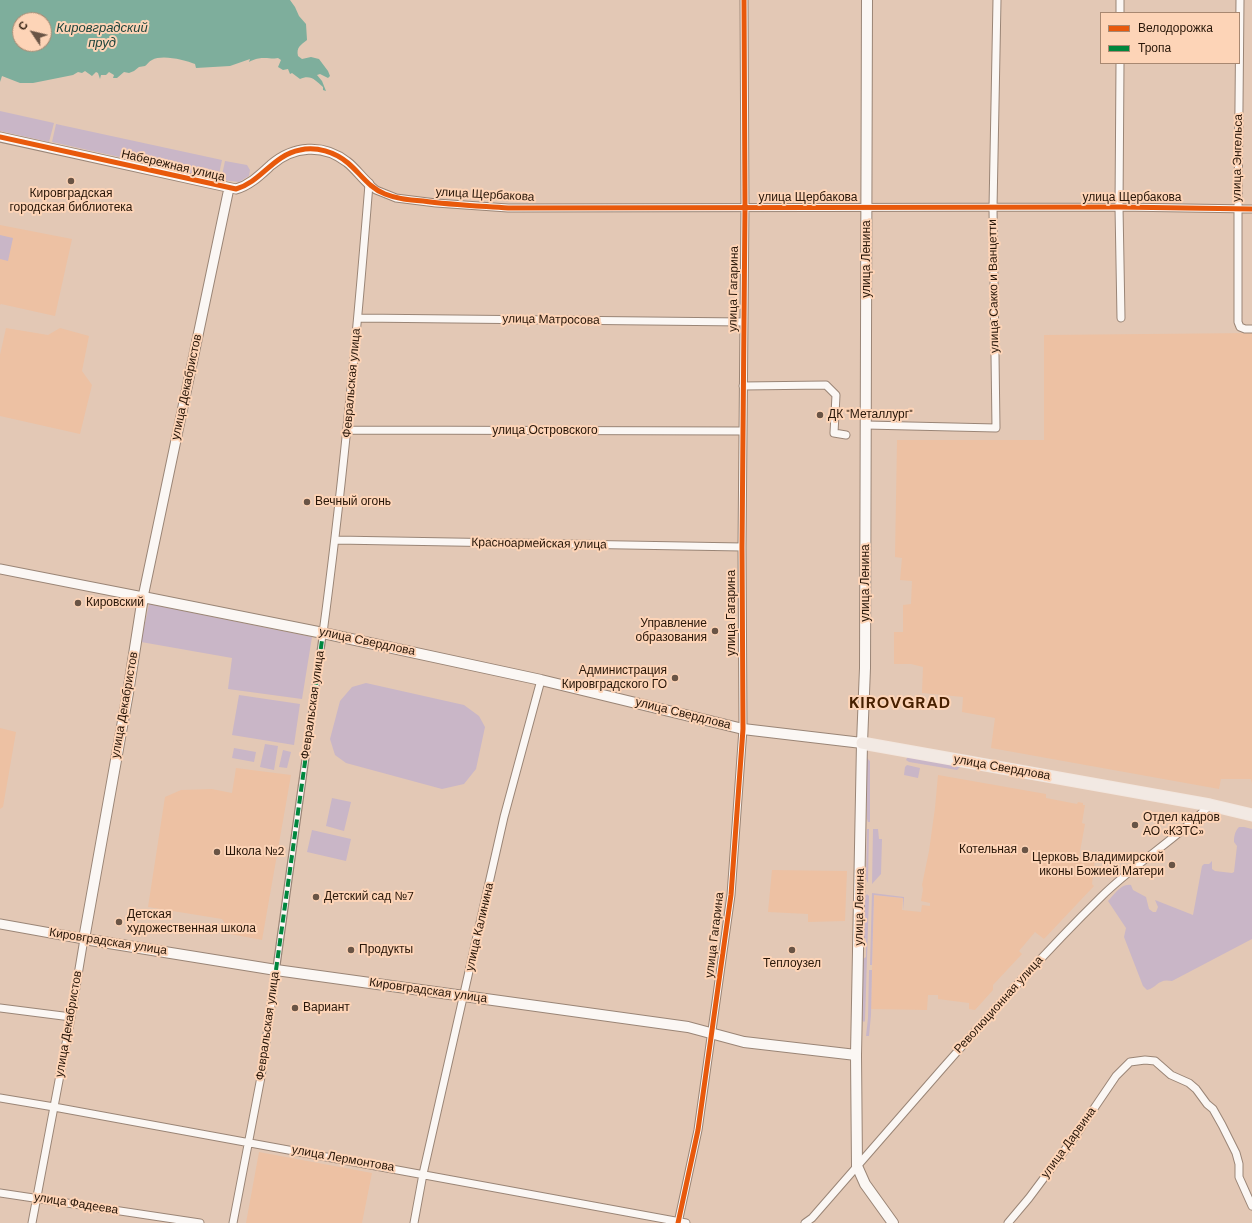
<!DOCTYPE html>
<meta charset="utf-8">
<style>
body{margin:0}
#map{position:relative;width:1252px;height:1223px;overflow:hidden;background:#e3c8b5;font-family:"DM Sans",sans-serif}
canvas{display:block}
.legend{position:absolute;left:1100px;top:12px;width:140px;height:52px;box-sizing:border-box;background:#fdd4b7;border:1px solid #a88871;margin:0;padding:5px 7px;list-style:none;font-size:12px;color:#281608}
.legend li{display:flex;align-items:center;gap:8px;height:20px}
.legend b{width:20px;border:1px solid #a88871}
.north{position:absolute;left:12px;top:12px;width:40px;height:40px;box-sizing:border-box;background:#fdd4b7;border:1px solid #a88871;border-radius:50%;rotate:305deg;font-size:11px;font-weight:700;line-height:16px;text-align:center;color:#281608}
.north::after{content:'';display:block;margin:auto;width:14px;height:18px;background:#695445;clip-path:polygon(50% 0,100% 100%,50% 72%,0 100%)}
</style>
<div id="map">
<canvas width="1252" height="1223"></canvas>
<ul class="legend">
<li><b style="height:5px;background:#e8590c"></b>Велодорожка</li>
<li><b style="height:5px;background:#00873e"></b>Тропа</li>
</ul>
<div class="north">С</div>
</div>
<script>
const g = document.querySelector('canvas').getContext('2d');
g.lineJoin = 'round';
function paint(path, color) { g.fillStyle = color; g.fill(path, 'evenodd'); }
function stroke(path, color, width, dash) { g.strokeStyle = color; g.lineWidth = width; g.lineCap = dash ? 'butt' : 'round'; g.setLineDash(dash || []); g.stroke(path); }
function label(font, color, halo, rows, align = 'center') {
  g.font = font + ' "DM Sans",sans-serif'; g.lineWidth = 4; g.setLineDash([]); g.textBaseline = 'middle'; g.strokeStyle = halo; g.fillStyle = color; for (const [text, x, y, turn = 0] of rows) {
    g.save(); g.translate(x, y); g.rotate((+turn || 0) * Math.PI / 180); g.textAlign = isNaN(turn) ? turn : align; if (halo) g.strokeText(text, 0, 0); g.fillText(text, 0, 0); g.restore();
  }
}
paint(new Path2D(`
 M0,225l72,14 -17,77 -54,-12 -1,1z
 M6,328l42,7 12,-7 29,8 -7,35 10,14 -12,49 -80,-18v-61z
 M1252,333v451l-1,-5h-30l-2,10 -228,-41 4,-30 -33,-6 1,-15 -41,-4 1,-26 -12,-3h-17v-32h9v-27l8,-1 1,-23 -12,-1 2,-22 -7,-1 2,-117h147v-105z
 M0,728l16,4 -13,75 -3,2z
 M236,768l55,7 -29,165 -37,-7 1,-8 -4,-6 -74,-12 17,-110 16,-7 31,-1 20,4z
 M938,775l108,19v4l31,6 1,-2 5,1v2h2l-3,18 3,1 -6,33 16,3 -3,24 2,2 -50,53 -9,-7 -16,19 3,3 -29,31v5l-18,20 -6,-1v-6l-31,-4v-4h-10l-1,15 -56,-1 3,-114 29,3 -1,12 19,2 1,-7 8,1v-3l-9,-2 2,-12 -1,-4 7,-34 6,-43z
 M772,870l75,1 -2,50 -37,1v-8l-40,-2z
 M259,1152l113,21 -10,50h-116z`), '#edc1a3');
paint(new Path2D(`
 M0,111l54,12 -5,19 -49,-11z
 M56,124l166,36 -4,19 -166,-37z
 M225,161l22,4 3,5 -1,6 -10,6 -18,-2z
 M0,235l13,3 -5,23 -8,-2z
 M149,604l163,33 -10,62 -74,-10 4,-31 -91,-16z
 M366,683l98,22 15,11 6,11 -9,42 -12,15 -22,5 -96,-26 -11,-8 -5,-16 10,-38 12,-14z
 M239,695l61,9 -6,41 -62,-10z
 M265,744l13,2 -4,24 -14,-3z
 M234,748l22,4 -2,10 -22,-4z
 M283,750l8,2 -4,16 -8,-1z
 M908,756l52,10v1l-3,3 -48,-8 -3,-2z
 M867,758l3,3v61h-2l-1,-3z
 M907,765l13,3 -2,10 -14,-3 1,-8z
 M332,798l19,4 -7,29 -18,-5z
 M1239,827h5l8,2v110l-80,42c-14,-3 -14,6 -25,9l-4,-4 -19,-49 2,-9 -18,-27c6,-6 13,-18 23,-16l2,5 13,7 3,12 4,3h3l2,-5 -3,-7 38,15 9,-49 2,-2h5l3,-3v8l3,2 17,2 2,-1 3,-26 -3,-4c0,-6 1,-11 5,-15z
 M867,829h2l-1,54 -2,-4z
 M873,829h5l1,10h3l-1,35 -9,10z
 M312,830l39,9 -5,22 -39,-9z
 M872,893l32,4 -1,13v-12l-29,-3 -2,70h-2z
 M867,894l2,2 -4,125 -1,1 -3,-2 2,-61 3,-2v-18l-3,-2 1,-39z
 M869,970h3l-1,45 -2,21h-3l2,-18z`), '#c9b6c7');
paint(new Path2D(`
 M0,0h290l5,7 4,9 7,8 1,16c-6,5 -11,7 -9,16l4,3 9,-2 8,2 9,12 2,5 -2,2 -8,-4 -3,1 5,6 4,10 -3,-1v-3c-7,-6 -12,-13 -23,-8l-8,-6 -2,1 -2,-5 -5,1 -5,-3 3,-7 -3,-2c-13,2 -15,-3 -29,4l1,-3 -20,7 -34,2 -1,-4c-10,-4 -33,-10 -43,-4 -3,1 -5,5 -7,6l-6,1 -5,4 -5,2 -5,-1 -7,6h-4l1,-3 -5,-3 -3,3h-5l-1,4 -2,-6 -2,-1 -4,4 -7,-5 -3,2 -4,-1 -5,3 -40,8h-13l-18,-7 -2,6zM20,20h24v24h-24z`), '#7eae9c');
const pedestrian = new Path2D(`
 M276,970l47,-337`);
const minor = new Path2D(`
 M1240,0l-2,209v113l2,5 5,2h7
 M1120,13v-13
 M1120,63l-1,144 2,111
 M369,184l7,6 20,8 40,5 72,5 611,-1 133,2
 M358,318l386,4
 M743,386l83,-1 10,10 -2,38 12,2
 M866,425l130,3 -3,-220 4,-208
 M347,430l396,1
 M336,540l406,7
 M323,633c20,-149 34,-299 46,-449
 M0,1008l71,9
 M0,1098l54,9 632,116
 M0,1193l200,30
 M32,1223l39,-206 13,-78
 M233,1223l28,-146 15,-107
 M414,1223l9,-49 81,-357 37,-137
 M678,1223l20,-93 33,-235 12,-166 -1,-182 3,-340 -1,-207
 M805,1223l7,-5c43,-49 86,-98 129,-148 52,-59 104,-118 160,-173 34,-34 76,-58 109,-92
 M1008,1223l21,-25 47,-63 40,-59 14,-14 15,-2 10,1 16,14 18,8 7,6 11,15 6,5 9,16 14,28 3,11v13l13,29`);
const tertiary = new Path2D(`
 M0,137l236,52c14,-4 24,-14 35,-24 22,-19 52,-22 76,-3 8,6 14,15 22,22
 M0,569l143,28 86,-409
 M0,924l84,15`);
const secondary = new Path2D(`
 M867,0l-2,668 -3,75 -6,312 1,111 8,18 28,39
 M856,1055l-112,-13 -56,-15 -412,-57 -192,-31 44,-246 15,-96 180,36 218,47 202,49 119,14`);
const primary = new Path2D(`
 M862,743l348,62 42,10`);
stroke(pedestrian, '#9a8576', 8);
stroke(minor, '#9a8576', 9);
stroke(tertiary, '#9a8576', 11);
stroke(secondary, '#9a8576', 12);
stroke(primary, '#f2e6de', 13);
stroke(pedestrian, '#fbf7f4', 5.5);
stroke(minor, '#fbf7f4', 7);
stroke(tertiary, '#fbf7f4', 9);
stroke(secondary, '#fbf7f4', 10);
stroke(primary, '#f2e9e3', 11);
stroke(new Path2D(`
 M276,970l47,-337`), '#00873e', 4, [8, 4]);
stroke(new Path2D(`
 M0,137l236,52c25,-7 37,-34 64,-39 16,-4 35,2 48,13 12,10 21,25 37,31 12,5 25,6 38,7 28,4 57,5 85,7l611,-1 133,2
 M678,1223l20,-93 33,-235 12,-166 -1,-182 3,-340 -1,-207`), '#e8590c', 5);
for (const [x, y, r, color] of [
 [71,181,4,"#695445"],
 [820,415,4,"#695445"],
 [307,502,4,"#695445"],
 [78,603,4,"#695445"],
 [715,631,4,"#695445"],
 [675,678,4,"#695445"],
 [1135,825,4,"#695445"],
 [1025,850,4,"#695445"],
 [217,852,4,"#695445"],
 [1172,865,4,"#695445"],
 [316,897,4,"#695445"],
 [119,922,4,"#695445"],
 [351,950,4,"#695445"],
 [792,950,4,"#695445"],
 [295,1008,4,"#695445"]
]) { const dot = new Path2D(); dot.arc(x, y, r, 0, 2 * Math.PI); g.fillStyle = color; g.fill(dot); stroke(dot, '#fdd4b7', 1.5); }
label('12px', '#281608', '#fdd4b7', [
 ["улица Энгельса",1238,158,-89],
 ["Набережная улица",173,166,13],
 ["улица Щербакова",485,195,3],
 ["улица Щербакова",808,198],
 ["улица Щербакова",1132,198],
 ["улица Ленина",867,259,-90],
 ["улица Сакко и Ванцетти",994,286,-91],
 ["улица Гагарина",734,289,-89],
 ["улица Матросова",551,320,1],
 ["Февральская улица",352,383,-85],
 ["улица Декабристов",187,387,-78],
 ["улица Островского",545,431],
 ["Красноармейская улица",539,544,1],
 ["улица Ленина",866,583,-90],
 ["улица Гагарина",732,613,-90],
 ["улица Свердлова",367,642,12],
 ["улица Декабристов",125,705,-80],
 ["Февральская улица",313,705,-82],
 ["улица Свердлова",683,714,14],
 ["улица Свердлова",1002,768,10],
 ["улица Ленина",860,907,-89],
 ["улица Калинина",480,927,-77],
 ["улица Гагарина",715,935,-83],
 ["Кировградская улица",108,942,9],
 ["Кировградская улица",428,991,8],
 ["Революционная улица",999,1005,-48],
 ["улица Декабристов",69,1024,-80],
 ["Февральская улица",268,1026,-82],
 ["улица Дарвина",1069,1143,-54],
 ["улица Лермонтова",343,1159,10],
 ["улица Фадеева",76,1204,9]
]);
label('12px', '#281608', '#fdd4b7', [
 ["Кировградская",71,194,"center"],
 ["городская библиотека",71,208,"center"],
 ["ДК \"Металлург\"",828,415],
 ["Вечный огонь",315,502],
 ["Кировский",86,603],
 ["Управление",707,624,"right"],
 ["образования",707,638,"right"],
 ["Администрация",667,671,"right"],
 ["Кировградского ГО",667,685,"right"],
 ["Отдел кадров",1143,818],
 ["АО «КЗТС»",1143,832],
 ["Котельная",1017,850,"right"],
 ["Школа №2",225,852],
 ["Церковь Владимирской",1164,858,"right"],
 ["иконы Божией Матери",1164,872,"right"],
 ["Детский сад №7",324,897],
 ["Детская",127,915],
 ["художественная школа",127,929],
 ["Продукты",359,950],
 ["Теплоузел",792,964,"center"],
 ["Вариант",303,1008]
], 'left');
label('italic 13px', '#1e443c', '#fdd4b7', [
 ["Кировградский",102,29],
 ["пруд",102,44]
]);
g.letterSpacing = '1px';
label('bold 16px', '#472000', '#fdd4b7', [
 ["KIROVGRAD",900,704]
]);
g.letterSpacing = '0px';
</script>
